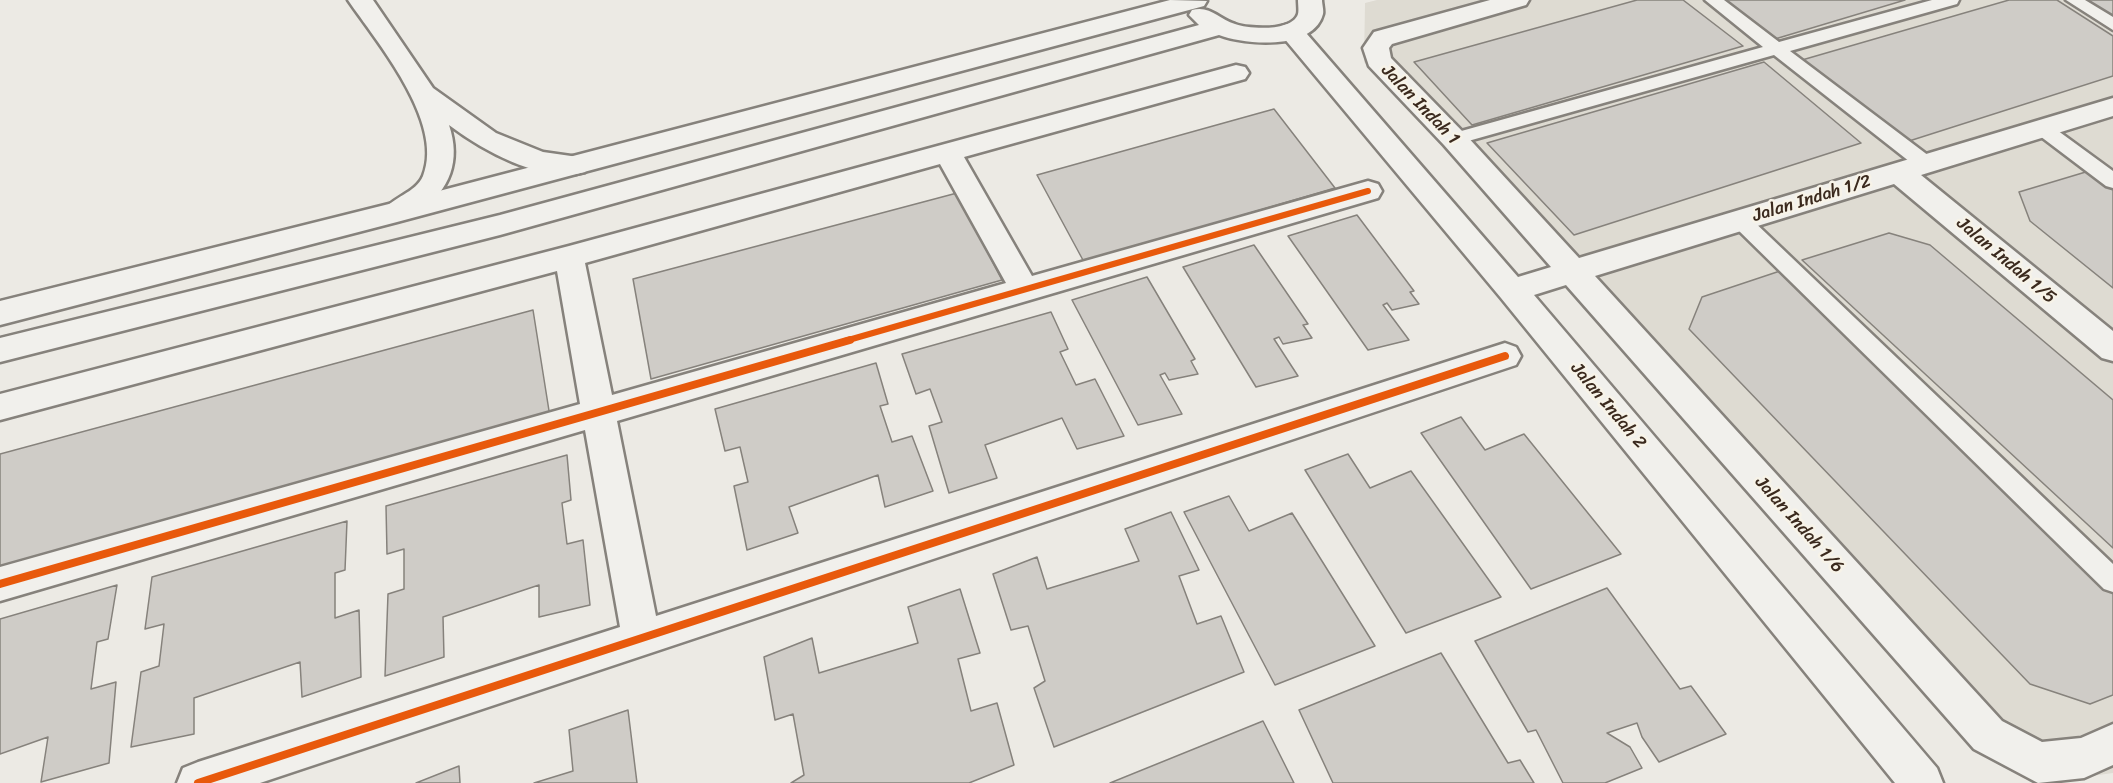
<!DOCTYPE html>
<style>
body{margin:0}
canvas{display:block;background:#eceae4}
</style>
<canvas width="2113" height="783"></canvas>
<script>
const g = document.querySelector('canvas').getContext('2d');
g.lineJoin = 'round';
function paint(path, color) { g.fillStyle = color; g.fill(path, 'evenodd'); }
function stroke(path, color, width, dash) { g.strokeStyle = color; g.lineWidth = width; g.lineCap = dash ? 'butt' : 'round'; g.setLineDash(dash || []); g.stroke(path); }
function label(font, color, halo, rows, align = 'center') {
  g.font = font + ' Sriracha,sans-serif'; g.lineWidth = 5; g.setLineDash([]); g.textBaseline = 'middle'; g.strokeStyle = halo; g.fillStyle = color; for (const [text, x, y, turn = 0] of rows) {
    g.save(); g.translate(x, y); g.rotate((+turn || 0) * Math.PI / 180); g.textAlign = isNaN(turn) ? turn : align; if (halo) g.strokeText(text, 0, 0); g.fillText(text, 0, 0); g.restore();
  }
}
paint(new Path2D(`
 M1377,0h736v773l-72,10 -74,-41 -478,-549 -125,-131 1,-59z`), '#dedbd2');
const building = new Path2D(`
 M1637,0h46l60,46 -271,79 -58,-63z
 M1725,0h180l-130,39z
 M2009,0h48l56,36v40l-207,66 -104,-82z
 M2083,0h30v19z
 M1764,62l97,81 -287,92 -87,-92z
 M1274,109l61,79 -251,74 -47,-87z
 M2089,171l24,18v99l-83,-67 -11,-29z
 M957,193l45,87 -351,99 -18,-100z
 M1357,215l57,76 -4,1 9,12 -27,6 -5,-7 -4,2 26,35 -41,10 -80,-114z
 M1889,233l41,12 183,155v148l-311,-288z
 M1254,245l54,79 -5,1 9,13 -29,6 -4,-7 -5,2 24,37 -42,11 -73,-120z
 M1780,271l333,319v105l-23,9 -60,-20 -341,-355 13,-32z
 M1147,277l48,82 -4,2 7,13 -29,6 -4,-7 -5,2 22,39 -44,11 -66,-125z
 M533,310l17,107 -550,155v-118z
 M1051,312l17,37 -8,3 16,33 19,-6 29,57 -47,13 -15,-31 -77,27 12,33 -48,15 -20,-67 13,-4 -12,-33 -14,5 -14,-40z
 M876,363l12,41 -8,2 12,36 20,-6 21,55 -48,16 -7,-32 -89,32 9,26 -51,17 -13,-64 14,-4 -8,-35 -15,4 -10,-42z
 M1461,417l24,33 39,-16 97,120 -90,35 -110,-156z
 M1348,454l22,34 41,-17 90,126 -95,36 -101,-163z
 M567,455l4,45 -9,3 5,41 16,-4 7,65 -51,12v-32l-96,32 1,40 -59,19 3,-82 16,-5v-40l-17,5 -1,-48z
 M1229,496l20,35 43,-18 83,133 -100,39 -91,-173z
 M1171,512l28,58 -20,6 18,48 24,-8 23,56 -190,75 -20,-59 11,-7 -17,-55 -17,4 -18,-56 44,-17 10,32 92,-28 -14,-32z
 M347,521l-2,49 -10,3v45l24,-8 2,67 -59,20 -2,-35 -106,36v36l-63,13 10,-75 18,-6 5,-42 -19,5 7,-52z
 M117,585l-9,54 -11,3 -6,47 25,-7 -7,81 -68,19 7,-45 -48,17v-135z
 M1607,588l73,101 11,-3 35,48 -67,28 -17,-25 -5,-14 -30,10 23,14 12,21 -37,15h-42l-27,-53 -8,2 -53,-91z
 M960,589l20,64 -22,6 13,52 26,-8 17,62 -45,18h-178l13,-8 -11,-61 -18,6 -11,-63 48,-19 7,35 99,-30 -10,-36z
 M1441,653l67,110 12,-3 14,23h-201l-34,-73z
 M628,710l9,73h-103l39,-12 -4,-41z
 M1263,721l31,62h-184z
 M459,766l1,17h-44z`);
paint(building, '#cfccc7');
stroke(building, '#86827c', 1.5);
const lane = new Path2D(`
 M1705,0h19l55,42 153,-42h27l-2,4 -167,47 143,108 3,5 -3,5h-14l-145,-114 -320,90 -7,-2 -2,-4 2,-4 316,-88z
 M2066,0h19l28,17v13z
 M2043,123l7,2 63,46v17l-7,-2 -70,-53 -2,-4 2,-4z
 M1741,214l7,2 365,348v28l-9,-3 -370,-363 -3,-5 3,-5z`);
const street = new Path2D(`
 M348,0h25l60,88 63,45 47,19 42,6 4,7 -4,7c-43,12 -103,-22 -136,-47 12,35 1,65 -28,85 -12,8 -20,13 -34,9l-5,-7c10,-15 34,-19 41,-36 22,-54 -47,-135 -75,-176z
 M1490,0h39l-3,5 -134,39 -3,4 2,10 73,75 115,125 534,-160v18l-192,59 192,156v30l-11,-3 -208,-174 -299,92 407,445 40,21 39,-4 32,-14v41l-29,13 -46,5 -64,-34 -408,-464 -32,10 403,473 6,15h-48l-394,-485 -223,-267 4,-5 9,-3 9,3 218,251 33,-10 -107,-122 -75,-79 -6,-18 11,-16z
 M1236,65l9,2 4,6 -4,6 -281,78 68,119 336,-95 10,3 4,7 -4,7 -761,223 39,195 849,-273 11,4 5,9 -5,9 -1256,418h-83l6,-15 15,-6 422,-135 -35,-197 -585,171v-34l580,-163 -23,-133 -557,149v-26l569,-148zM940,164l66,119 -394,112 -27,-132z`);
const secondary = new Path2D(`
 M1170,0l37,1 -3,5 -807,216 -397,103v-24l397,-99z
 M1298,0h24c0,4 2,11 1,14 -10,37 -78,31 -104,21l-719,200 -500,127v-24l500,-123 699,-190 -10,-10 3,-5c18,-5 27,9 43,14 14,5 57,8 63,-10 1,-3 0,-10 0,-14z`);
stroke(lane, '#86827c', 5);
stroke(street, '#86827c', 5);
stroke(secondary, '#86827c', 5);
paint(lane, '#f1f0ec');
paint(street, '#f1f0ec');
paint(secondary, '#f1f0ec');
stroke(new Path2D(`
 M845,341l523,-150`), '#e8590c', 6);
stroke(new Path2D(`
 M0,584l850,-244
 M198,783l1307,-427`), '#e8590c', 8);
label('18px', '#3b2a1e', '#f7f3e8', [
 ["Jalan Indah 1",1420,105,46],
 ["Jalan Indah 1/2",1812,199,-17],
 ["Jalan Indah 1/5",2006,261,40],
 ["Jalan Indah 2",1608,406,50],
 ["Jalan Indah 1/6",1799,525,48]
]);
</script>
